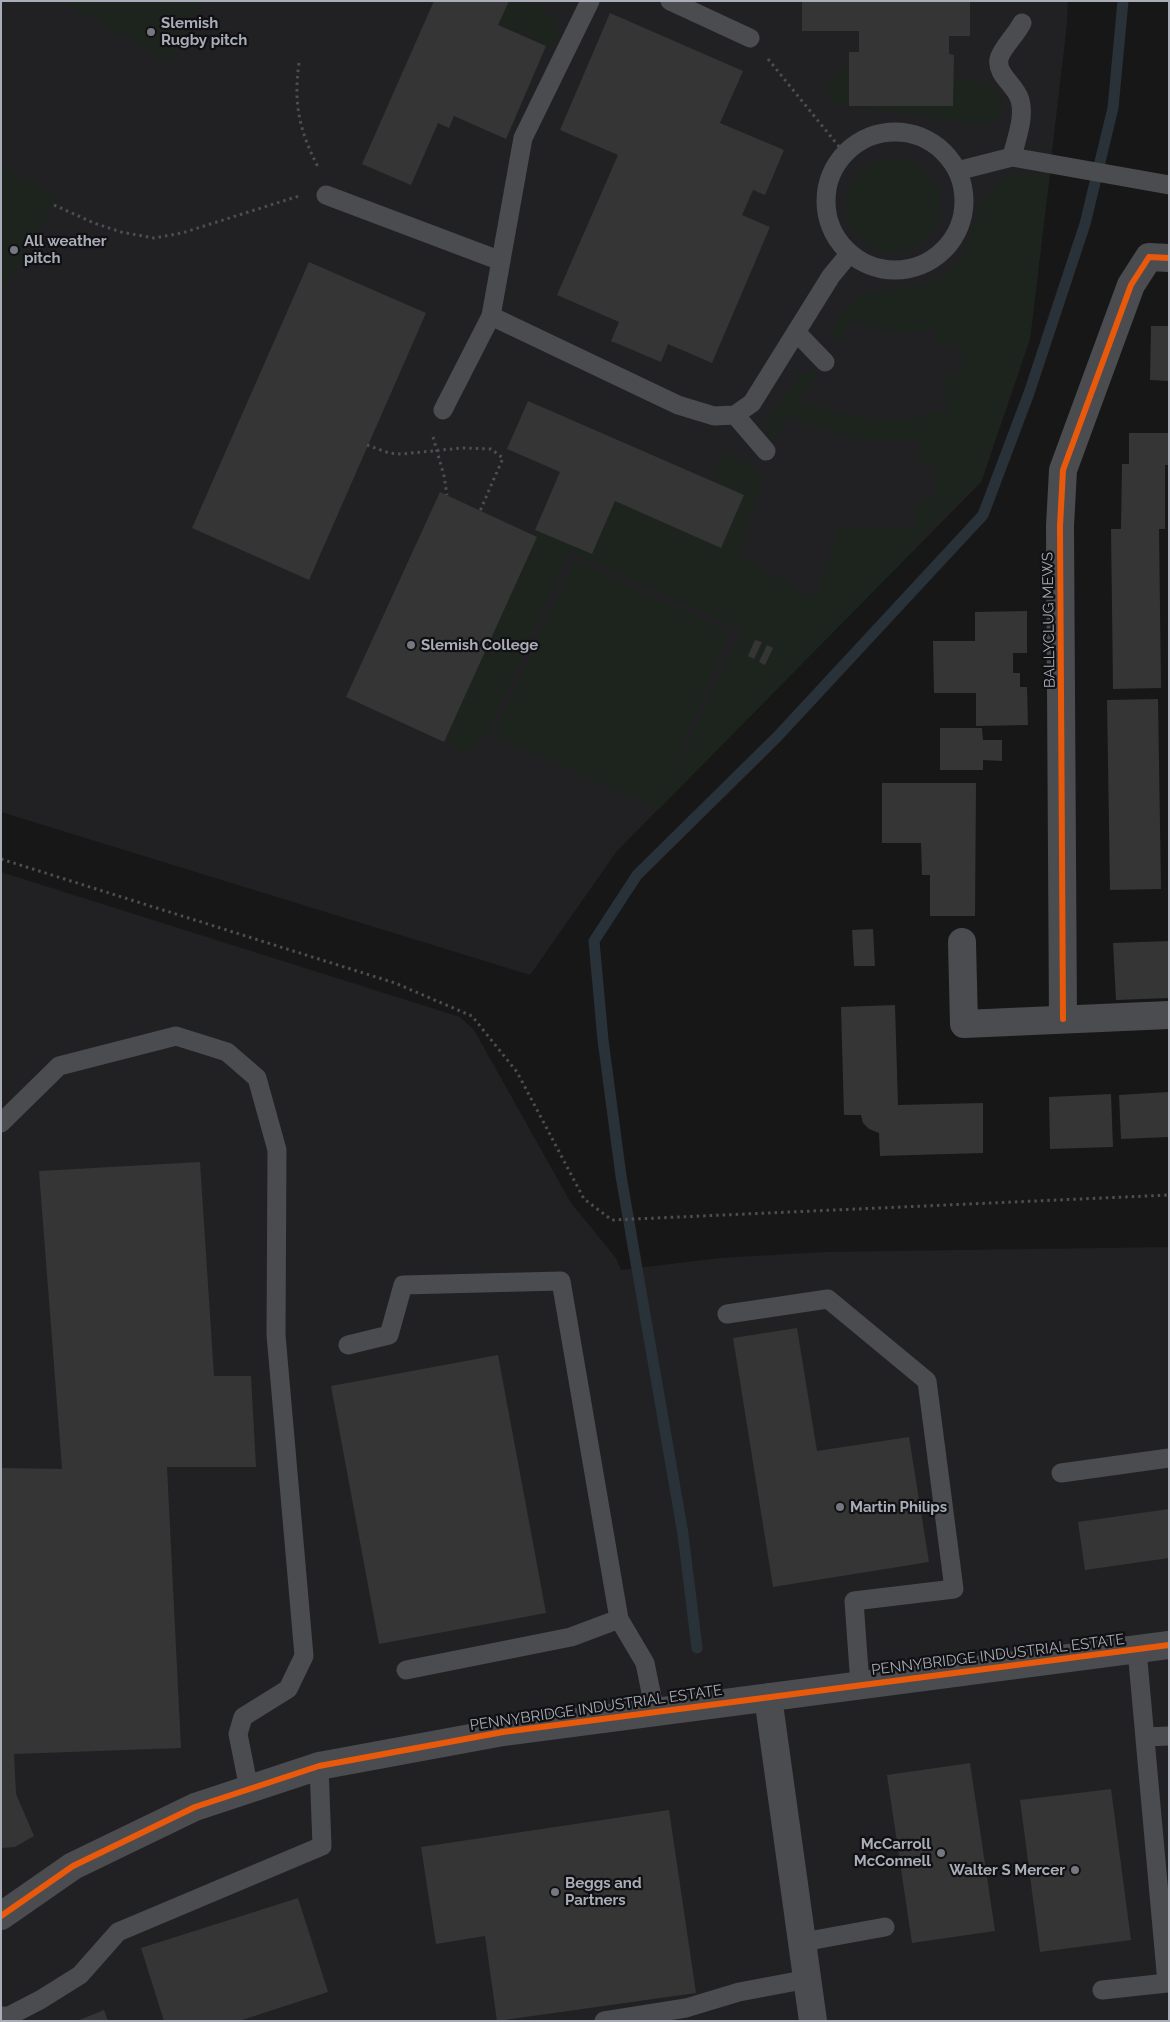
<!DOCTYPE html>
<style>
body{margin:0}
#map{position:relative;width:1170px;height:2022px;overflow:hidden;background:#171717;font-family:Raleway,sans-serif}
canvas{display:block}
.frame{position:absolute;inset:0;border:2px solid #a8adb8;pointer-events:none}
</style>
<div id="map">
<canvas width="1170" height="2022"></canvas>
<div class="frame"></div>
</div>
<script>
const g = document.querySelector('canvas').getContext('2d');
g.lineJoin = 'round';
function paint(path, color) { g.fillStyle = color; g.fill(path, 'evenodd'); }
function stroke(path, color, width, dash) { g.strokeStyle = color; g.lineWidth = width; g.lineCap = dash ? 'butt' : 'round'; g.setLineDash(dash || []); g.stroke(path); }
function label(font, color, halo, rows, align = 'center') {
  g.font = font + ' Raleway,sans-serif'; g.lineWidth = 4.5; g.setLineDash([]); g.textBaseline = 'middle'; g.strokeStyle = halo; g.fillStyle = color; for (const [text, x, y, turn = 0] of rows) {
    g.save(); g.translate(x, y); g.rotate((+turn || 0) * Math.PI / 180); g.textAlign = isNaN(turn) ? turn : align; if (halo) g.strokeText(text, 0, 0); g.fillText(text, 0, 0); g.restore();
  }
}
paint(new Path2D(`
 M1,1h1067l-1,23 -37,315 -49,143 -364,369 -87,124 -529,-163z
 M1,872l459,145 14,13 97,173 45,55 5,12 99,-12 105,-6 344,-5v774h-1168z`), '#212123');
paint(new Path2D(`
 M62,1h140l-32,61z
 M509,1c6,0 14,-1 20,1 18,5 43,26 24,44h-7l-46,-24z
 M849,63v43h104v-28c13,1 28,1 39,8 15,9 12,32 -5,37 -5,1 -11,0 -16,0l-143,-20 1,-8 -5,-9z
 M846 205a47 47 0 1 1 94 0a47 47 0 1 1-94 0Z
 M1,164l57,34 -57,97z
 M1027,173l23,1 -20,165 -49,143 -322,327 -165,-73 80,-176 155,72 -66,164 79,-166 -173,-79 -83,187 -23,16 -19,-12 91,-212 57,24 23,-53 106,47 -9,-67 13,-29c19,10 35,12 36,35l-24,68 79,43 22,-70h78l1,-27 19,-4v-32l-17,-1 -2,-25c-13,0 -26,2 -39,2 -30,-2 -61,-13 -89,-25l-16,24 -4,-5 -4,-13 34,-46 10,-6 8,2 -17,26c31,18 78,24 114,20 11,-2 23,-6 34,-9l-6,-30 22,-10 -7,-28 -18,6 -6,-18c-28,7 -54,2 -80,-10l-16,24c-8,-8 -6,-13 0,-22 30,-46 60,-22 100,-42 46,-23 29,-81 68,-101 6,-4 15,-4 22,-5z`), '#1d241e');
stroke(new Path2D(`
 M697,1648l-14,-114 -62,-358 -18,-136 -9,-99 43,-66 140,-138 206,-222 46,-122 56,-169 28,-116 10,-107`), '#2a3239', 11);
paint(new Path2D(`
 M434,1h75l-11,24 48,21 -40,93 -52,-23 -5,12 -11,-5 -27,62 -49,-21z
 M802,1h168v35h-21v18l5,1 -1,51h-104v-54h10v-21h-57z
 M610,13l133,58 -23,52 64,27 -19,45 -12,-5 -11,25 28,12 -58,136 -44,-19 -7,18 -50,-21 8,-19 -62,-27 61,-140 -58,-25z
 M309,262l117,51 -117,267 -117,-52z
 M1151,326h18v55l-19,-1z
 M528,401l216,94 -23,53 -106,-47 -23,53 -57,-24 25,-58 -53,-23z
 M1129,433h40v32h-4v64h-6l2,159 -48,1 -2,-160h10l1,-65h7z
 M440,492l97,45 -93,205 -98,-45z
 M1027,611v42h-14v20h7v14h7l1,38 -52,1v-33h-42l-1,-52h42v-29z
 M755,640l7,2 -8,17 -6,-3z
 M767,645l6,3 -8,17 -6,-3z
 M1158,699l3,190 -51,1 -3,-190z
 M940,728h42l1,12h19v21l-19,-1v10h-43z
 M882,783h94l-1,133h-45v-41h-8l-1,-32h-39z
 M873,929l2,37h-21l-2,-36z
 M1169,941v57l-53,2 -3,-57z
 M895,1005l3,100 85,-2v50l-103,3 -1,-23 -10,-4 -6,-6 -2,-8h-17l-3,-108z
 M1169,1092v45l-48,2 -2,-44z
 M1111,1094l2,53 -63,2 -1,-52z
 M200,1162l14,214h37l5,91h-89l14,281 -167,6 2,40 18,42 -19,11 -14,1v-380l61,1 -23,-298z
 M797,1328l20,123 92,-14 20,125 -156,25 -40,-249z
 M498,1355l48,258 -167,31 -48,-258z
 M1169,1509v49l-84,12 -7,-48z
 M970,1763l25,168 -83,12 -25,-168z
 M1111,1789l20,151 -91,12 -20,-152z
 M669,1810l27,183 -199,28 -12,-85 -49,8 -15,-97z
 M298,1898l30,94 -89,29h-75l-23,-73z
 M104,2010l4,11h-31z`), '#353536');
stroke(new Path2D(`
 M768,59l77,95
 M299,63c-6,42 1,69 20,106
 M54,205l40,18 27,9 33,6 28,-5 117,-37
 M433,437l11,39 3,19
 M367,445l22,8 13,1 60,-6 29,1 12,9 -23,53
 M1,859l394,124 77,33 45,56 67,127 28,21 557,-25`), '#4d4e52', 3, [2.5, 4]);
stroke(new Path2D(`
 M670,1l80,37
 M826 201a69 69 0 1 1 138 0a69 69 0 1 1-138 0Z
 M1012,157c4,-18 13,-39 8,-57 -4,-15 -24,-25 -21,-41 2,-10 17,-24 23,-36
 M957,171l55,-14 157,28
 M326,195l175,66
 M491,316l32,-178 67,-137
 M796,332l29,30
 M443,410l48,-94 187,89 36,11 21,-1 17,-12 79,-127 19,-23
 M735,415l31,36
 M1,1123l58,-57 117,-30 51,16 30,26 20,72 -1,185 28,321 -16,33 -45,28 -5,17 11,55
 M727,1314l101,-15 99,82 27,208 -100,12 6,84
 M348,1345l41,-10 14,-50 158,-4 58,338 26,44 10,49
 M1061,1473l108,-15
 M406,1670l165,-33 48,-18
 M1146,1737l23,-1
 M803,1942l82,-15
 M1102,1990l65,-7 -30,-333
 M1,2016h8l31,-16 40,-25 38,-43 204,-86 -3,-80
 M604,2021l82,-13 53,-16 69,-13`), '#4b4c50', 19);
stroke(new Path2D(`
 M962,942l2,82 205,-9
 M1063,1019l-3,-493 3,-56 68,-185 18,-28 20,1
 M768,1697l45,324
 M1,1916l72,-50 122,-59 124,-41 184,-34 666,-87`), '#4b4c50', 28);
stroke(new Path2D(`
 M1063,1019l-3,-493 3,-56 68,-185 18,-28 20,1
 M1,1916l72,-50 122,-59 124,-41 184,-34 666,-87`), '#e8590c', 6);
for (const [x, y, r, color] of [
 [151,32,5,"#757880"],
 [14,250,5,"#757880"],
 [411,645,5,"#757880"],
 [840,1507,5,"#757880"],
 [941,1853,5,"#757880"],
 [1075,1870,5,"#757880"],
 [555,1892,5,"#757880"]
]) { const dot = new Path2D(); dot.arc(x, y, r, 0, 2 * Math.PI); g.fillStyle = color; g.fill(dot); stroke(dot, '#111113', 2); }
label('bold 15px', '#a8adb8', '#111113', [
 ["Slemish",161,23],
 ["Rugby pitch",161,40],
 ["All weather",24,241],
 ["pitch",24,258],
 ["Slemish College",421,645],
 ["Martin Philips",850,1507],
 ["McCarroll",931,1844,"right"],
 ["McConnell",931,1861,"right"],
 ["Walter S Mercer",1065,1870,"right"],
 ["Beggs and",565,1883],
 ["Partners",565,1900]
], 'left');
label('15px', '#a8adb8', '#111113', [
 ["BALLYCLUG MEWS",1049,620,-91],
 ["PENNYBRIDGE INDUSTRIAL ESTATE",998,1655,-7],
 ["PENNYBRIDGE INDUSTRIAL ESTATE",596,1708,-8]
]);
</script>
